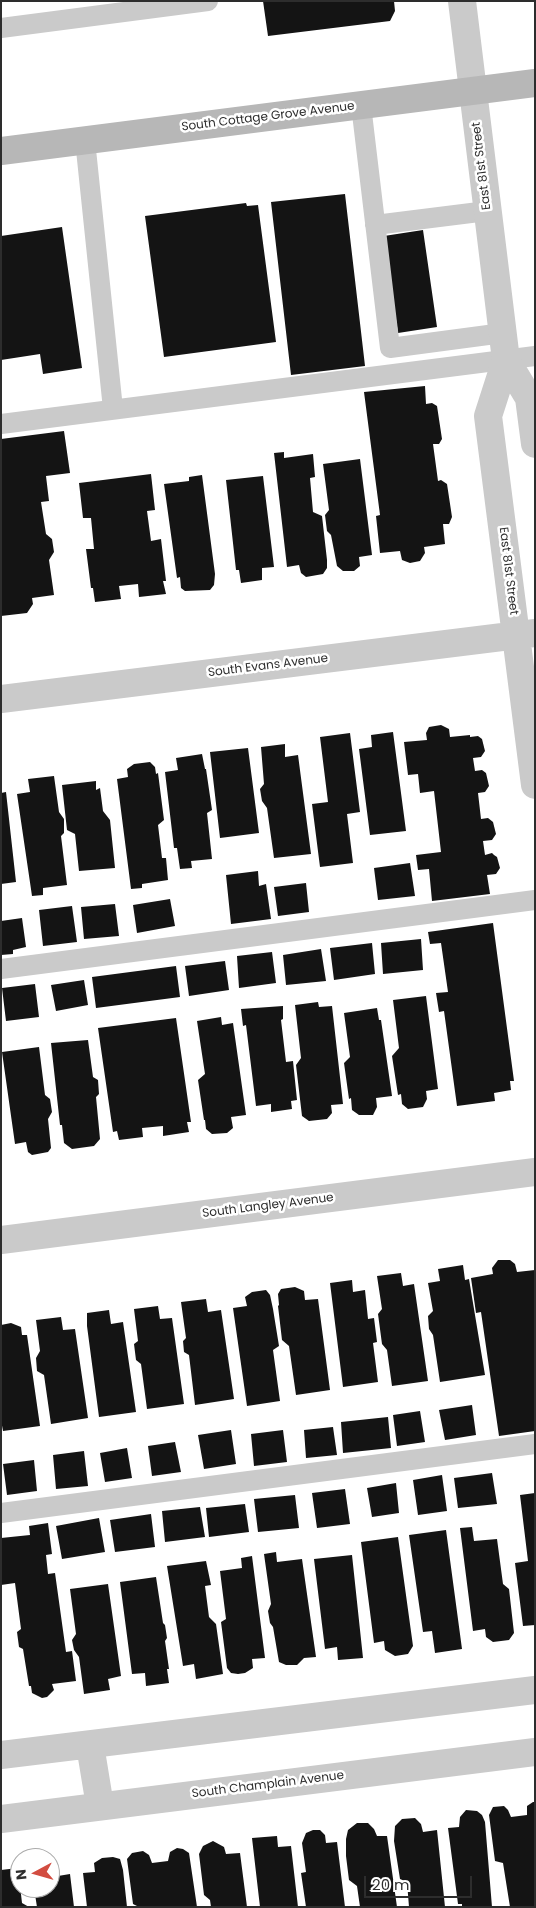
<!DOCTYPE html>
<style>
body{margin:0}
#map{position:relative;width:536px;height:1908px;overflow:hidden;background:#fff;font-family:Poppins,sans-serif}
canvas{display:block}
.frame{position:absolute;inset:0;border:2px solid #2d2d2d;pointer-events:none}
.north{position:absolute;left:10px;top:1848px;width:50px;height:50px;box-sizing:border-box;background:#fff;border:1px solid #ababab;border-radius:50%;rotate:264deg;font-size:14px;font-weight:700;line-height:20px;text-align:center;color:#2d2d2d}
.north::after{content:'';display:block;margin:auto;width:18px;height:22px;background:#d24d41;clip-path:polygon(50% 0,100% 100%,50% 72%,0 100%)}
.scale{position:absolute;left:364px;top:1876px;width:108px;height:22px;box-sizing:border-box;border:2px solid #2d2d2d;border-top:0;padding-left:6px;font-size:15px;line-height:18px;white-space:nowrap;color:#2d2d2d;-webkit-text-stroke:4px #fff;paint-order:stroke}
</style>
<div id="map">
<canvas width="536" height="1908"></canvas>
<div class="frame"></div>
<div class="north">N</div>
<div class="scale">20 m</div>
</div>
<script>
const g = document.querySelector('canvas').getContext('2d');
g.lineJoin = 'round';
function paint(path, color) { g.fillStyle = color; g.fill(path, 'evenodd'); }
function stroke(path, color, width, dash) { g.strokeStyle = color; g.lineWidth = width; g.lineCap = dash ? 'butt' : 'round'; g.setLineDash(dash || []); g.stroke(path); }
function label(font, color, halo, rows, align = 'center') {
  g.font = font + ' Poppins,sans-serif'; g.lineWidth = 5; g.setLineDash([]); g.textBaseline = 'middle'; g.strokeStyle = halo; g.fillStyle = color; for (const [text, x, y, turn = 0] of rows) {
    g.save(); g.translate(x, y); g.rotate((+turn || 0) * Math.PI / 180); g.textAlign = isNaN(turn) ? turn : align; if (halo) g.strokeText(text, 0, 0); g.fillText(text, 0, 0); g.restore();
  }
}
paint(new Path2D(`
 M263,1h131l1,10 -5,10 -122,15z
 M345,194l20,172 -74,9 -20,-173z
 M246,203l1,3 11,-1 18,137 -112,15 -19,-141z
 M62,227l20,141 -39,6 -3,-20 -39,6v-124z
 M423,230l14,97 -39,6 -14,-97z
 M425,386l1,18 6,-1 5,3 5,33 -3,5h-6l5,37 3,-1 6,4 5,33 -3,7h-6l2,20 -21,3 1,6 -5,8 -10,2 -8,-3 -2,-9 -20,2 -4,-37 4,-1 -16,-123z
 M64,431l6,42 -24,3 3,25 -8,1 5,32 6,5 2,13 -5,8 5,35 -22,3 1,6 -6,9 -26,3v-177z
 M284,452v6l29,-4 2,23 -5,1 3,34 9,4 5,44v8l-4,6 -17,3 -5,-4 -2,-8 -12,2 -13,-114z
 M360,459l12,96 -13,2 1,9 -6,5h-11l-6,-5 -6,-31 -4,-4 -2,-16 4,-5 -6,-46z
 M151,474l4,36 -8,1 4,30 10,-2 5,42h-3l3,13 -27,3 -1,-13 -19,2 2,13 -26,3 -2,-14h-2l-5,-39h8l-3,-31h-8l-4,-35z
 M202,475l13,99 -1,11 -4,5 -25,1 -4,-3 -1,-11 -3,1 -13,-94 25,-3v-4z
 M263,476l11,91 -12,1v12l-21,3 -2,-13h-3l-10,-90z
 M441,725l8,4 1,8 20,-2v2l8,-1 4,3 3,12 -4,6 -8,1 2,13 7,-1 4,3 3,13 -4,6 -7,1 3,26 7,-1 5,4 3,12 -4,6 -9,1 2,14 7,-2 2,2 3,2 3,11 -4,6 -9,1 3,19 -58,7 -3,-32 -11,1 -2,-15 25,-3 -7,-61 -14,2 -2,-19 -10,1 -4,-33 23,-2 -1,-7 3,-6z
 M393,732l13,99 -36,4 -11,-86 13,-2 -1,-12z
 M350,733l10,79 -13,2 6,49 -33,4 -8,-63 16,-2 -8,-65z
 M285,744v13l13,-2 13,99 -37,4 -7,-50 -5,-7 -2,-12 4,-5 -3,-37z
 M248,748l11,85 -39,5 -10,-86z
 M202,754l3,15h1l6,41 -5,3 5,46 -21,2 1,7 -12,1 -3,-21h-3l-9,-76 13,-2 -2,-12z
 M150,762l5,5 1,7 2,-1 6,47 -6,5 4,33h4l2,22 -26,4v4l-11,1 -14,-110 11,-2 -1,-8 7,-5z
 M54,776l5,36 5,7v14l-3,3 6,49 -24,3v7l-11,1 -15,-102 13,-2 -2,-13z
 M96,781v9l4,-2 3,23 7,9 5,48 -36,3 -4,-37 -8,-4 -5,-45z
 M6,792l10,90 -15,2v-91z
 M410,863l5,33 -37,4 -4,-32z
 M258,871l1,15 7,-2 5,35 -40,5 -5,-49z
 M306,883l3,29 -31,4 -4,-29z
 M170,899l5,27 -38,7 -4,-28z
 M115,904l4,32 -35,3 -3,-32z
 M72,906l5,36 -34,4 -4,-36z
 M22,918l4,29 -13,3v4l-12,1v-34z
 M493,923l21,158h-4l1,9 -17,3 1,8 -38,5 -13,-95 -5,1 -3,-19 12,-1 -7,-49 -11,1 -2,-12z
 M421,939l2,31 -40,4 -2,-31z
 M372,943l3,31 -41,6 -4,-32z
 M321,949l5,32 -40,4 -3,-30z
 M272,952l4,31 -37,5 -2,-32z
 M225,961l4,29 -40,6 -4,-30z
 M176,966l4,31 -84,11 -4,-31z
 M84,980l4,25 -32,6 -5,-26z
 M35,984l4,33 -33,4 -4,-33z
 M426,996l12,93 -12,2 1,8 -4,8 -15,2 -6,-5 -1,-10 -3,1 -6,-39 7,-8 -6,-48z
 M318,1002l1,5 13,-1 11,98 -12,1 1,8 -5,6 -18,2 -7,-5 -6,-51 5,-7 -6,-53z
 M283,1006v13l-2,1 5,42 7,-1 4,39 -6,1 1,8 -21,3v-8l-15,2 -10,-81 -3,1 -2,-17z
 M377,1008l2,12h2l11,76 -16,2 1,9 -4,8h-14l-7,-5 -1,-12 -2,1 -5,-36 6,-6 -6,-44z
 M221,1017l1,8 11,-2 13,92 -15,2 2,11 -6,5 -15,1 -6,-5 -1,-9h-1l-6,-40 7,-6 -8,-53z
 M176,1018l15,104h-4l2,10 -26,4v-10l-21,2 1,9 -24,3 -2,-9 -4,1 -15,-104z
 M88,1040l5,37 5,3 1,14 -3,3 4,42 -6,7 -22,3 -8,-6 -2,-18h-2l-9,-82z
 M39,1047l6,48 5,4 2,13 -4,7 3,29 -3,4 -16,3 -4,-3 -2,-10 -11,2 -13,-92z
 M498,1260h12l5,4 2,8 18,-2v161l-36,5 -18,-124 -5,1 -5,-35 22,-4 -1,-6z
 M463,1265l2,15 4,-1 16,96 -45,7 -7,-47 -4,-6 -1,-13 5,-5 -5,-28 12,-2 -2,-12z
 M401,1273l2,13 11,-2 14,97 -36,5 -5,-36 -5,-6 -4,-30 4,-5 -5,-33z
 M352,1280l1,12 12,-2 3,29 6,-1 3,24 -4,1 5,39 -35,5 -13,-104z
 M295,1287l9,4 1,9 13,-1 12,91 -34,5 -7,-49 -7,-6 -4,-34 1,-1 -1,-11 3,-5z
 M266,1290l4,5 3,14 6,37 -6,4 7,51 -33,5 -14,-98 14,-2 -2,-9 7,-5z
 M206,1299l2,13 13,-2 13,89 -39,6 -6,-50 -5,-3 -1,-11 3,-3 -5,-36z
 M158,1306l2,13 12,-1 12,86 -37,5 -6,-45 -5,-4 -2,-16 4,-3 -4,-32z
 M109,1310l2,14 12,-2 13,90 -37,5 -12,-91v-13z
 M61,1317l2,13 12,-1 13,89 -37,6 -7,-49 -7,-4 -1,-13 4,-7 -4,-31z
 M11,1323l10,4 1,8h5l13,91 -37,5 -2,-11v-95z
 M472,1405l4,30 -31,5 -6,-30z
 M420,1411l5,31 -28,4 -4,-31z
 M388,1417l3,31 -48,5 -2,-31z
 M333,1427l4,28 -31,3 -2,-28z
 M231,1430l5,34 -32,5 -6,-34z
 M283,1430l4,32 -33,4 -3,-32z
 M175,1442l6,30 -29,4 -4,-30z
 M127,1448l5,30 -27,4 -5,-29z
 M84,1451l4,35 -32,3 -3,-34z
 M34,1460l3,31 -30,4 -4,-31z
 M492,1473l5,31 -39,4 -4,-30z
 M442,1475l5,36 -29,4 -5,-35z
 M396,1483l3,30 -27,4 -5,-29z
 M345,1489l5,35 -33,4 -5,-35z
 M535,1493v132l-12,1 -8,-63 13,-2 -8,-66z
 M295,1495l4,33 -41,4 -4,-33z
 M245,1504l4,28 -40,5 -3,-29z
 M200,1507l5,30 -40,5 -3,-31z
 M151,1514l4,33 -40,5 -5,-32z
 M99,1518l6,34 -43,7 -6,-33z
 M48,1523l4,31 -6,1 2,19 7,-1 11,79 6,-1 4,30 -24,3 2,6 -7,7 -5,1 -10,-5 -1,-7h-2l-6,-37 -4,-2 -2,-15 4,-3 -6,-46 -14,2v-47l29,-3 -1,-9z
 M472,1527l2,14 23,-2 6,45 6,5 5,44 -5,7 -16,2 -7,-5 -1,-8 -12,2 -13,-103z
 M446,1530l16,119 -27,4 -3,-22 -9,1 -14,-97z
 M398,1537l15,109 -5,8 -13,2 -10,-6 -1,-9 -10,2 -13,-101z
 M276,1552l1,10 25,-3 14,98 -12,1 -7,7h-11l-7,-3 -6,-35 -3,-4 -2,-12 3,-7 -7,-50z
 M352,1555l11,103 -25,2 -1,-13 -12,2 -11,-90z
 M252,1556l13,102 -13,1 1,9 -8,5 -7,1 -7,-1 -4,-5 -6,-46 5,-3 -6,-48 22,-3 -1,-10z
 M206,1561l5,24 -6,1 4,31 7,7 7,50 -27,5 -2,-15 -11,2 -16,-100z
 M156,1577l7,46 2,2 2,13 -2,3 4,28h-2l2,14 -23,3 -1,-13 -13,1 -12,-92z
 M108,1584l13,92 -13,3 2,11 -26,4 -5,-37 -5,-7 -2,-10 4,-6 -6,-45z
 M533,1802h2v105h-25l-7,-44 -8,-2 -6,-46 4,-8 11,-1 4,4 3,7 16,-2v-9z
 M466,1810l11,1 5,4 3,7 7,85h-30v-3h-4l-10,-76 11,-1 1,-10z
 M415,1818l6,6 2,8 14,-2 8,77h-36l-2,-25 -7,-3 -6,-38 1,-15 7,-7z
 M357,1823h11l6,6 3,7h10l10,71h-37l-3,-21 -8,-6 -3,-24v-17l2,-9z
 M313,1830h7l5,5 1,8 11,-1 8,65h-39l-5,-34 5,-1 -4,-29 4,-10z
 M277,1836l1,11 13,-1 7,61h-38l-8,-69z
 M213,1841l11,6 2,7 14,-1 7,54h-36l-1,-7 -6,-5 -5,-41 4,-8z
 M177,1848l6,1 6,4 8,54h-58l-6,-3 -6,-45 5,-6 11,-2 6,4 3,8 16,-2 2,-9z
 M113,1857l7,2 3,11 4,37h-40l-4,-34 12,-1 -1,-9 8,-5z
 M57,1863l1,13 12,-2 4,33h-37l-3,-19h16v-24z
 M18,1868l4,35 7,4h-28v-37z`), '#141414');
stroke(new Path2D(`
 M1,28l207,-27
 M361,105l29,243 113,-15
 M85,140l28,269
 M375,225l112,-14
 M1,424l534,-68
 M1,969l534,-69
 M1,1513l534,-69`), '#cacaca', 20);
stroke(new Path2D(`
 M462,1l44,359 -18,56 47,369
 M506,360l23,38 6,46
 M1,699l534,-66
 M1,1240l534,-68
 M90,1745l10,61
 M1,1755l534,-65
 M1,1819l534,-67`), '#cacaca', 28);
stroke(new Path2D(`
 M1,151l534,-68`), '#b7b7b7', 28);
label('12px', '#2d2d2d', '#fff', [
 ["South Cottage Grove Avenue",268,117,-7],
 ["East 81st Street",482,166,-97],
 ["East 81st Street",508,571,83],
 ["South Evans Avenue",268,666,-7],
 ["South Langley Avenue",268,1206,-7],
 ["South Champlain Avenue",268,1785,-7]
]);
</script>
